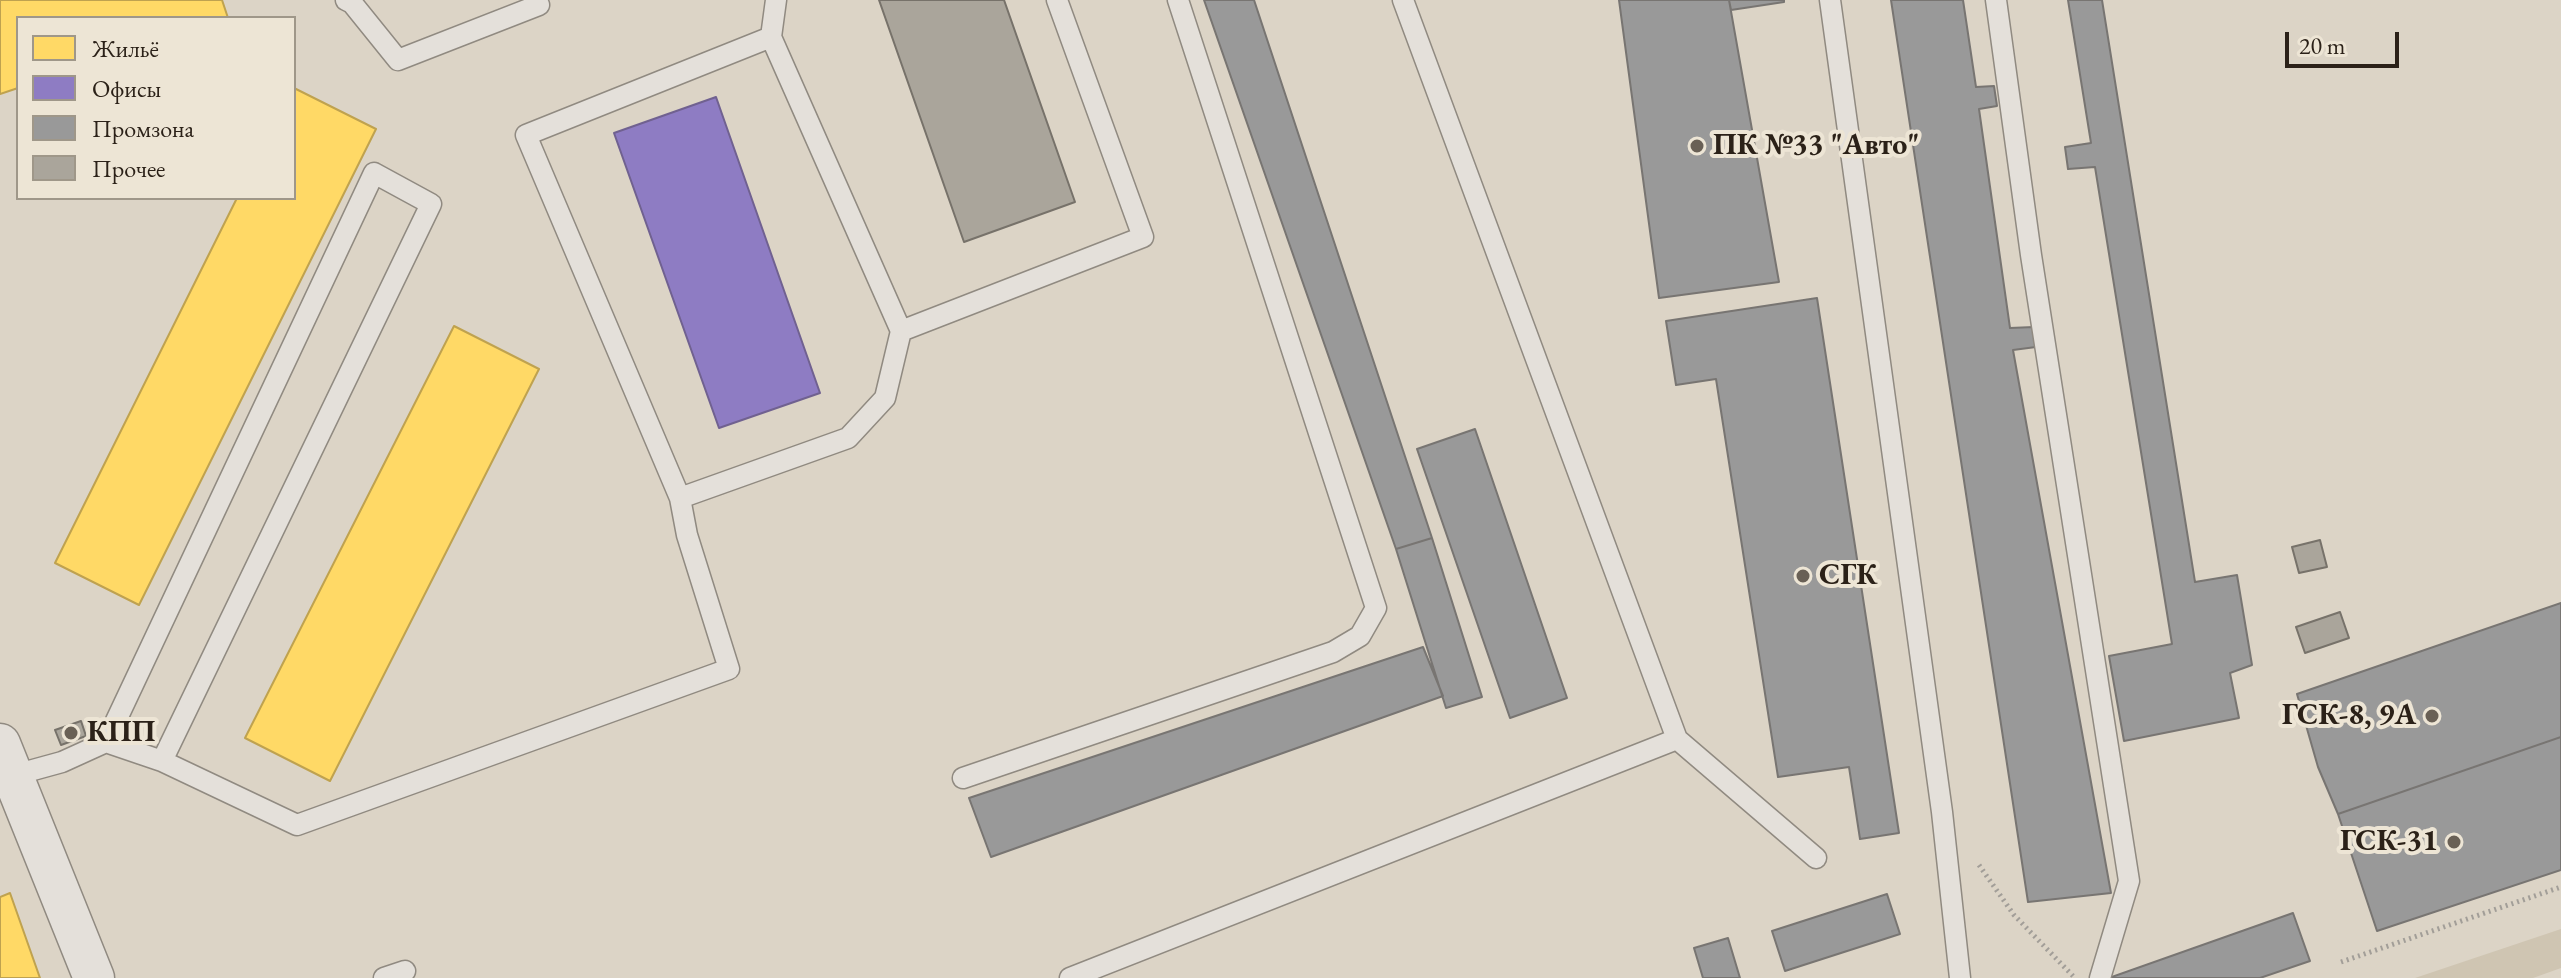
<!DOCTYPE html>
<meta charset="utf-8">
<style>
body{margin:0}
#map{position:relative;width:2561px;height:978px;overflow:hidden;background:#dcd4c6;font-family:"EB Garamond",serif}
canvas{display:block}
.legend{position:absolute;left:16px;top:16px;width:280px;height:184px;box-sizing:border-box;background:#ede5d5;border:2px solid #9f9789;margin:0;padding:10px 14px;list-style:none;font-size:24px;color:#2b2118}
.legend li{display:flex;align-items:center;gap:16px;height:40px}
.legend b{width:40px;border:2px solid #9f9789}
.scale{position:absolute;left:2285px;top:32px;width:114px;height:36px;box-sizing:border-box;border:4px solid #2b2118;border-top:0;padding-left:10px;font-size:24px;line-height:28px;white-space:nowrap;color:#2b2118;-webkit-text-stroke:6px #ede5d5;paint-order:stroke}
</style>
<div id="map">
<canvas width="2561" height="978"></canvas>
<ul class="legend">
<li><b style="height:22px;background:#ffd966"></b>Жильё</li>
<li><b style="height:22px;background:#8e7cc3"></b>Офисы</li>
<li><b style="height:22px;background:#999"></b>Промзона</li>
<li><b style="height:22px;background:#aaa59b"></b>Прочее</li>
</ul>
<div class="scale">20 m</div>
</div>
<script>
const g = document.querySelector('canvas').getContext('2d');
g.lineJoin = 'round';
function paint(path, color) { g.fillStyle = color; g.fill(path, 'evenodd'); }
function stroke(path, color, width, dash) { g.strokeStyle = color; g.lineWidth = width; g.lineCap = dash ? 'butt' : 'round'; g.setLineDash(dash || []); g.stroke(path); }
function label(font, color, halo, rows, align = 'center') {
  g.font = font + ' "EB Garamond",serif'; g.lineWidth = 8; g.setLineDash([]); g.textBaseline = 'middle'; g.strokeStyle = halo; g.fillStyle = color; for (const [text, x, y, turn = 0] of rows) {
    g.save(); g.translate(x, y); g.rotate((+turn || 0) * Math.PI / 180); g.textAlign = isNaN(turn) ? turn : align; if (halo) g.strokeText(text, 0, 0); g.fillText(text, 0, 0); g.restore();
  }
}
paint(new Path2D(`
 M2561,929v39l-28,10h-118z`), '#cfc5b2');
const homes = new Path2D(`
 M0,0h222l6,18h-210v70l-18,6z
 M294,88l82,41 -237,476 -84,-42 182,-365h57z
 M454,326l85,43 -209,412 -85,-43z
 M10,893l30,85h-40v-81z`);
paint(homes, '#ffd966');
stroke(homes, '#bfa24f', 2);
const offices = new Path2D(`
 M716,97l104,296 -101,35 -105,-295z`);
paint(offices, '#8e7cc3');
stroke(offices, '#706190', 2);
const industry = new Path2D(`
 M1204,0h50l178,538 -36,11z
 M1619,0h110l50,282 -120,16z
 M1729,0h55v2l-53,8z
 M1891,0h72l13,87 18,-1 3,20 -18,3 31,219 24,-1 2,20 -23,3 98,543 -83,9z
 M2068,0h34l93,582 42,-7 15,90 -22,8 9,45 -115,23 -15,-85 63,-12 -77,-477 -27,2 -3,-22 26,-4z
 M1817,298l82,535 -39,6 -11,-72 -71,10 -62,-398 -40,6 -10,-64z
 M1475,429l92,269 -57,20 -93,-269z
 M1432,538l50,159 -36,11 -50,-159z
 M2561,603v134l-223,77 -20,-47 -21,-73z
 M1423,647l20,49 -452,161 -22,-59z
 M2561,737v133l-184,61 -39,-117z
 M1887,894l13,40 -115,37 -13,-40z
 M2293,913l17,48 -50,17h-151z
 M1728,938l12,40h-37l-9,-30z`);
paint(industry, '#999');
stroke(industry, '#787572', 2);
const building = new Path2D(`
 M879,0h125l71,202 -111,40z
 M2320,540l7,27 -28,6 -7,-26z
 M2340,612l9,26 -44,15 -9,-26z
 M81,721l5,15 -25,9 -6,-15z`);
paint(building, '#aaa59b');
stroke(building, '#77726a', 2);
const lane = new Path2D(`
 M346,0l6,3 46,57 141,-55 -2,-5
 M1403,0l274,739 139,119
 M1830,0l112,812 18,166
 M1996,0l35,255 98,626 -29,97
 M771,37l5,-37
 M901,331l242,-94 -86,-237
 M106,742l268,-569 57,31 -269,557
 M11,776l51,-14 44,-20 56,19 135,64 432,-156 -42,-134 -7,-37 -154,-363 245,-98 130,294 -16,67 -37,40 -168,60
 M963,778l370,-126 27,-16 16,-28 -198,-608
 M384,978l21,-7
 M1070,978l607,-239`);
const street = new Path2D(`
 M0,744l94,234`);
stroke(lane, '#908a81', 23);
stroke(street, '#908a81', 43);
stroke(new Path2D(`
 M1979,865l35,50 59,61
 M2341,962l220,-75`), '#a29e98', 5, [2, 4]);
stroke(lane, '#e4e0da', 20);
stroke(street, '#e4e0da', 40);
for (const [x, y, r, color] of [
 [1697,146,8,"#696055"],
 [1803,576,8,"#696055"],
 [2432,716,8,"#696055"],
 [71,733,8,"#696055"],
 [2454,842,8,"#696055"]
]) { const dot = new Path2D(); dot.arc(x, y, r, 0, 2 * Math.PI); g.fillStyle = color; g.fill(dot); stroke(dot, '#ede5d5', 3); }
label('bold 30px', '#2b2118', '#ede5d5', [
 ["ПК №33 \"Авто\"",1713,146],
 ["СГК",1819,576],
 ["ГСК-8, 9А",2416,716,"right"],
 ["КПП",87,733],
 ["ГСК-31",2438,842,"right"]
], 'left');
</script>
